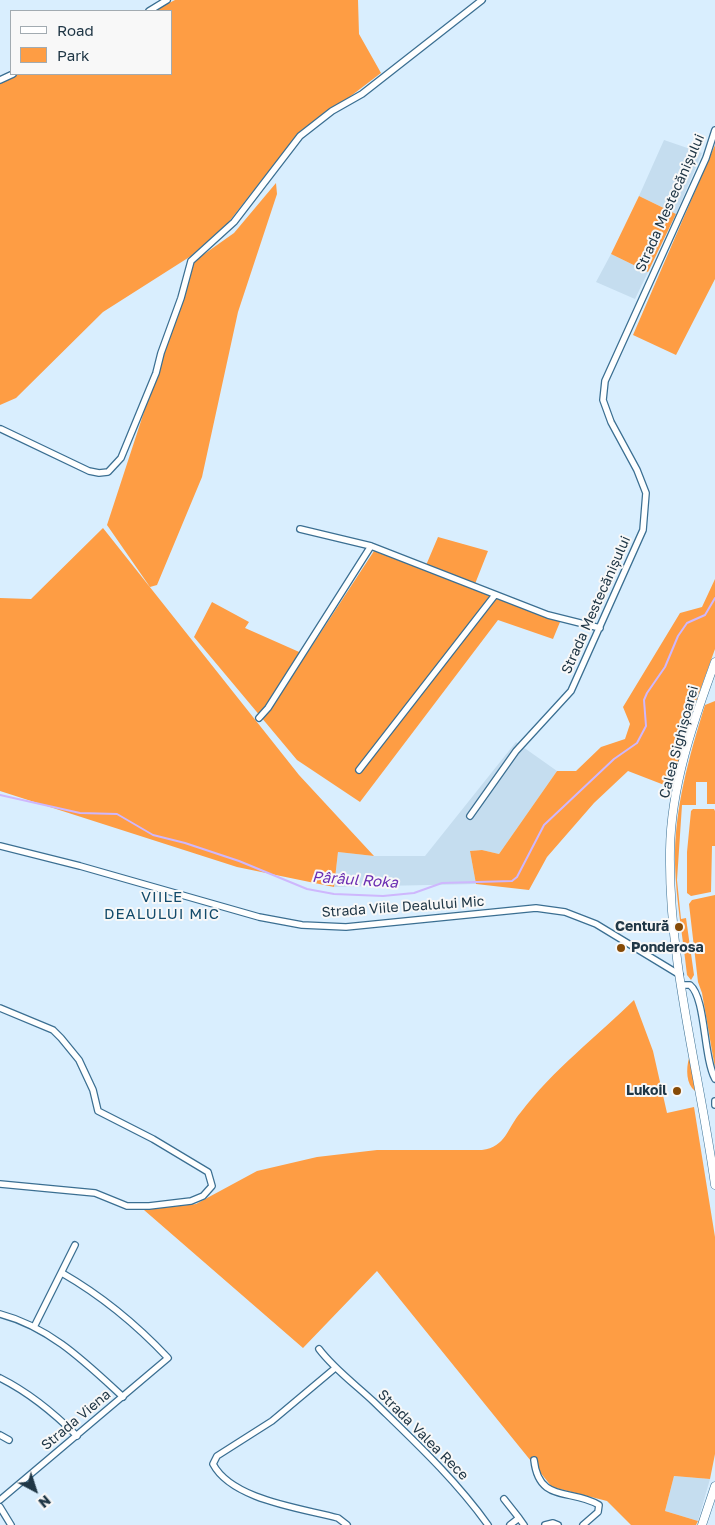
<!DOCTYPE html>
<meta charset="utf-8">
<style>
body{margin:0}
#map{position:relative;width:715px;height:1525px;overflow:hidden;background:#d9eefe;font-family:"Golos Text",sans-serif}
canvas{display:block}
.legend{position:absolute;left:10px;top:10px;width:162px;height:65px;box-sizing:border-box;background:#f8f8f8;border:1px solid #a2abb1;margin:0;padding:6px 9px;list-style:none;font-size:15px;color:#203746}
.legend li{display:flex;align-items:center;gap:10px;height:25px}
.legend b{width:25px;border:1px solid #a2abb1}
.north{position:absolute;left:10px;top:1465px;width:50px;height:50px;-webkit-text-stroke:4px #f8f8f8;paint-order:stroke;rotate:140deg;font-size:14px;font-weight:700;line-height:20px;text-align:center;color:#203746}
.north::after{content:'';display:block;margin:auto;width:18px;height:22px;background:#203746;clip-path:polygon(50% 0,100% 100%,50% 72%,0 100%)}
</style>
<div id="map">
<canvas width="715" height="1525"></canvas>
<ul class="legend">
<li><b style="height:6px;background:#fff"></b>Road</li>
<li><b style="height:14px;background:#fe9d44"></b>Park</li>
</ul>
<div class="north">N</div>
</div>
<script>
const g = document.querySelector('canvas').getContext('2d');
g.lineJoin = 'round';
function paint(path, color) { g.fillStyle = color; g.fill(path, 'evenodd'); }
function stroke(path, color, width, dash) { g.strokeStyle = color; g.lineWidth = width; g.lineCap = dash ? 'butt' : 'round'; g.setLineDash(dash || []); g.stroke(path); }
function label(font, color, halo, rows, align = 'center') {
  g.font = font + ' "Golos Text",sans-serif'; g.lineWidth = 4; g.setLineDash([]); g.textBaseline = 'middle'; g.strokeStyle = halo; g.fillStyle = color; for (const [text, x, y, turn = 0] of rows) {
    g.save(); g.translate(x, y); g.rotate((+turn || 0) * Math.PI / 180); g.textAlign = isNaN(turn) ? turn : align; if (halo) g.strokeText(text, 0, 0); g.fillText(text, 0, 0); g.restore();
  }
}
paint(new Path2D(`
 M664,140l38,13 -26,61 -37,-18z
 M611,254l37,18 -13,27 -39,-17z
 M516,742l41,29 -58,83 -17,-4 -12,1 6,33 -142,3 4,-35 36,4h51z
 M674,1476l36,3 -12,42 -33,-10z`), '#c5ddef');
paint(new Path2D(`
 M175,0h183l1,34 22,39 -88,67 -65,83 -37,33 -88,56 -87,86 -16,7v-325l14,-6h157v-63h-18z
 M715,145v134l-39,76 -43,-20z
 M276,183l1,11 -39,118 -36,165 -45,108 -7,2 -43,-62 86,-263 41,-29z
 M639,196l37,18 -28,58 -37,-18z
 M103,528l196,247 75,81 -36,-4 -4,35 -97,-20 -237,-76v-193l31,1z
 M438,537l50,14 -15,38 87,33 -7,17 -55,-19 -138,182 -63,-42 -103,-123 18,-35 37,20 -4,6 61,27 68,-104 50,19z
 M715,579v70l-26,72 -17,67 -44,-17 -34,32 -47,54 -18,33 -53,-6 -6,-33 12,-1 17,4 58,-83h19l25,-24 24,-8 5,-15 -7,-17 57,-94 22,-6z
 M715,701v103h-8v-22h-11v23h-14l-5,75 4,39 5,-1 8,57 -3,5 -4,-5c-4,-38 -11,-74 -12,-111 -1,-55 14,-107 30,-159z
 M693,809h21l1,2v35h-3l-1,46 -20,4 -4,-3v-41l4,-41z
 M715,895v173l-13,-75 -4,-11 -9,-78 3,-4z
 M634,1000l19,51 14,62 27,-6 21,130v217l-5,25 -36,-3 -9,35 33,10 -2,4h-65l-24,-24 -55,-14 -175,-216 -74,77 -159,-138 52,-6 61,-33 60,-14 60,-7h105c24,-3 25,-22 39,-38 31,-41 76,-76 113,-112z
 M689,1058h1l5,33c-9,-7 -9,-22 -6,-33z`), '#fe9d44');
stroke(new Path2D(`
 M0,795l80,18 37,1 36,21 32,8 54,18 68,28 27,5 49,2 31,-3 28,-10 70,-2 5,-4 27,-52 70,-66 23,-16 9,-17 -2,-26 3,-7 18,-26 13,-31 9,-13 18,-8 10,-17`), '#ceb7fd', 2);
const minor = new Path2D(`
 M149,11l18,-11
 M0,80l13,-6
 M1,429l88,42 10,2 9,-1 13,-14 35,-85 5,-20 20,-55 10,-37 43,-39 66,-86 32,-25 30,-17 120,-94
 M300,529l71,17 177,69 52,13
 M259,718l9,-10 103,-162
 M359,770l136,-175
 M470,816l46,-65 55,-60 72,-161 3,-37 -9,-23 -26,-48 -8,-22 2,-19 101,-223 9,-28
 M0,846l80,20 179,51 43,8 44,2 190,-19 29,4 31,12 84,51
 M682,985h8c16,13 13,71 25,94
 M0,1008l53,22 8,8 18,22 14,30 5,21 55,28 55,33 4,14 -9,10 -12,5 -42,5h-22l-32,-13 -95,-9
 M715,1101v4
 M0,1314c50,13 86,49 123,83
 M34,1327l41,-82
 M319,1349c16,21 36,35 55,53 40,39 81,77 114,123
 M334,1369l-62,52 -55,35 -4,8c19,36 88,44 125,54l9,7
 M0,1378c30,15 53,34 77,58
 M0,1435l9,5
 M534,1460c5,44 37,28 65,45l-1,7 -15,13
 M504,1499l15,19
 M0,1500l168,-142c-32,-34 -66,-62 -106,-85
 M0,1507l11,18
 M510,1525l9,-7 5,7
 M545,1525l8,-2 5,2`);
const secondary = new Path2D(`
 M715,662c-22,60 -44,124 -45,188 -2,113 30,224 45,335
 M702,1525l13,-39`);
stroke(minor, '#3b6f92', 8);
stroke(secondary, '#3b6f92', 9);
stroke(minor, '#fff', 5.5);
stroke(secondary, '#fff', 8);
for (const [x, y, r, color] of [
 [679,927,5,"#864a06"],
 [621,948,5,"#864a06"],
 [677,1091,5,"#864a06"]
]) { const dot = new Path2D(); dot.arc(x, y, r, 0, 2 * Math.PI); g.fillStyle = color; g.fill(dot); stroke(dot, '#f8f8f8', 2); }
label('14px', '#203746', '#f8f8f8', [
 ["Strada Mestecănișului",670,203,-66],
 ["Strada Mestecănișului",596,605,-66],
 ["Calea Sighișoarei",679,742,-75],
 ["Strada Viile Dealului Mic",403,907,-4],
 ["Strada Viena",76,1420,-40],
 ["Strada Valea Rece",423,1435,45]
]);
label('bold 14px', '#203746', '#f8f8f8', [
 ["Centură",669,927],
 ["Ponderosa",631,948,"left"],
 ["Lukoil",667,1091]
], 'right');
label('italic 15px', '#6b2db2', '#f8f8f8', [
 ["Pârâul Roka",355,880,4]
]);
g.letterSpacing = '1px';
label('15px', '#134b6b', '#f8f8f8', [
 ["VIILE",162,897],
 ["DEALULUI MIC",162,914]
]);
g.letterSpacing = '0px';
</script>
